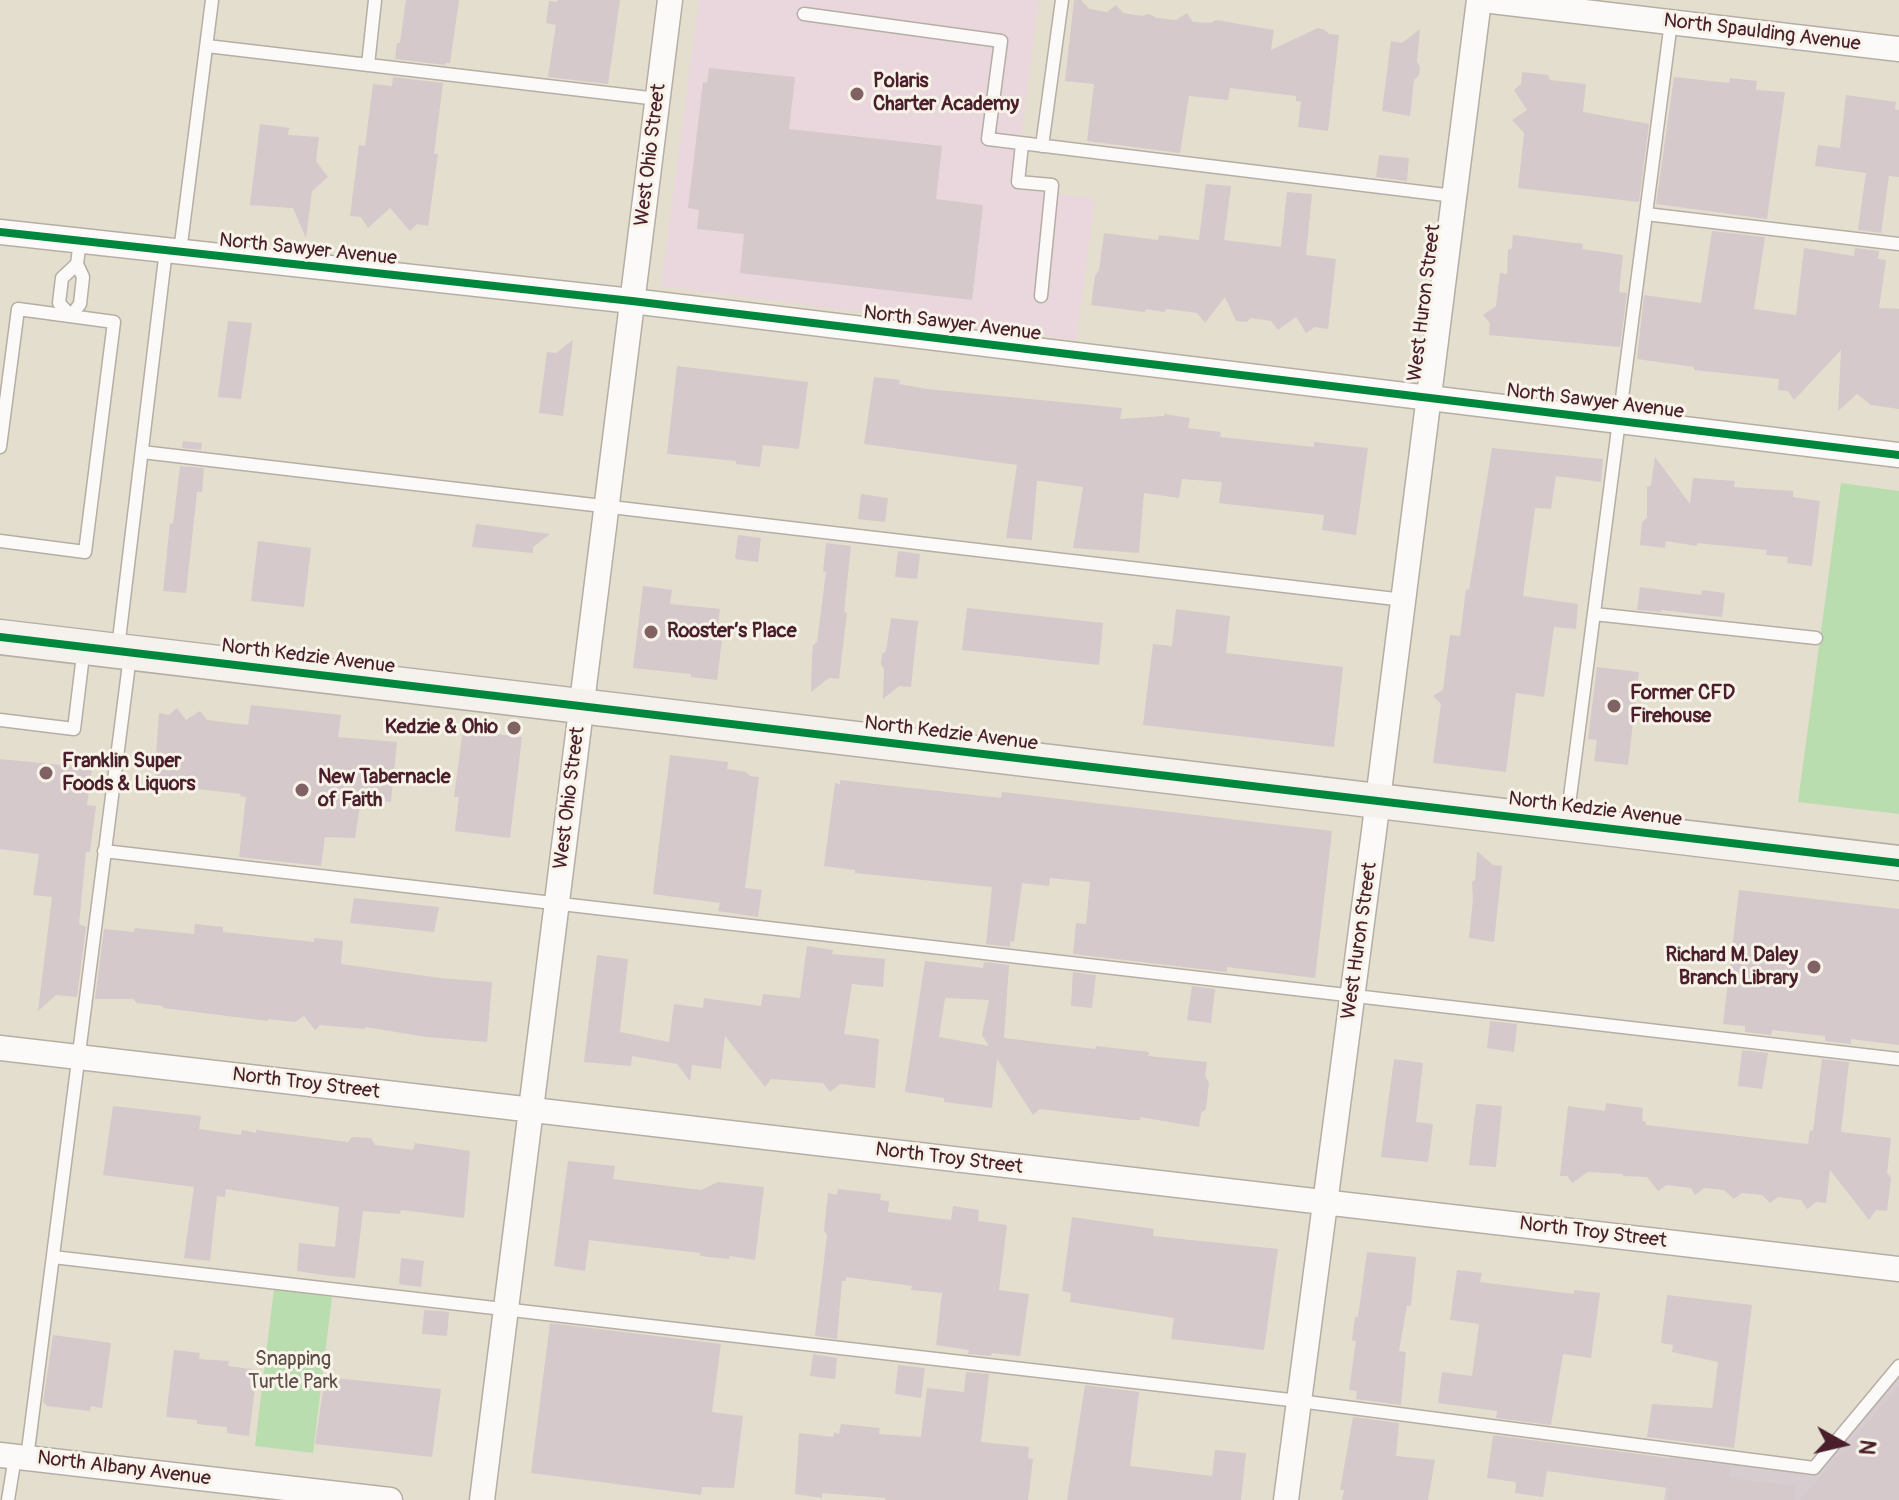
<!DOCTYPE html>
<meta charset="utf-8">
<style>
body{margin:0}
#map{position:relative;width:1899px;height:1500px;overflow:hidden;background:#e4dece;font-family:Pangolin,sans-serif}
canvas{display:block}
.north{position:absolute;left:1803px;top:1404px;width:80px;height:80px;-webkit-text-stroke:6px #f7f3e8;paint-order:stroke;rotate:98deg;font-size:22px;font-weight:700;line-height:32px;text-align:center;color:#4a1f2b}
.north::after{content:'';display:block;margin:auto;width:28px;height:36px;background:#4a1f2b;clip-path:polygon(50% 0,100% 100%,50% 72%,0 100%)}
</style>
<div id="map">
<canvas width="1899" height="1500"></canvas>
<div class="north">N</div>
</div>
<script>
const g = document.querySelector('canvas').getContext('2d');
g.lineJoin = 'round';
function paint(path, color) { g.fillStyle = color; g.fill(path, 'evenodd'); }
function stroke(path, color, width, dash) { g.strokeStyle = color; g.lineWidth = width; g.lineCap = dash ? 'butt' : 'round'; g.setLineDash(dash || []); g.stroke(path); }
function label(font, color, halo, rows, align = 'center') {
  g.font = font + ' Pangolin,sans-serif'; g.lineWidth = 6; g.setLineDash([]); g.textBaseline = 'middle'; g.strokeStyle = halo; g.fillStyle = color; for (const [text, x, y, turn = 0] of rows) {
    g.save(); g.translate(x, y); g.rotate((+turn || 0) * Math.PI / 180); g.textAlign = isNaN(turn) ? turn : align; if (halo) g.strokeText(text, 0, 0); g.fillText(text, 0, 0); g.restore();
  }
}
paint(new Path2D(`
 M699,0h340l-25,188 81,11 -19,141 -415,-54z`), '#e9d7dd');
paint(new Path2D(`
 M1899,1375v125h-235l7,-46 140,18z`), '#d7cdd1');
paint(new Path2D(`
 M1841,483l58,8v323l-101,-12z
 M274,1289l58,8 -19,156 -58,-7z`), '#baddaf');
paint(new Path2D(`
 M406,0h53l-9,63h-5v2l-50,-6 2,-16h3z
 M558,0h62l-12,84 -60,-7 8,-52 -10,-2 3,-22 8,1z
 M1074,0h7l8,9 18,3 9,-7 7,8 19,3 6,-2 9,4 19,2 11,-7 6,9 18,1 5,-3 58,10 -3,20 47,-22 7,2 4,4 10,1 -11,96 -30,-4 3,-25 -5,-1v-5l-66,-8 -2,12 -39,-4 -9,57 -93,-12 7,-57 -29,-3z
 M1420,29l-3,33 3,5 -1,8 -5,5 -4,36 -28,-5 9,-70 11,2z
 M709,68l86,9 -6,52 153,17 -6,53 47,6 -11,95 -232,-27 4,-39 -47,-5 2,-19 -11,-2 15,-126 4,1z
 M1522,72l26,3 2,5 36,4 -3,28 66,12 -10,78 -121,-14 6,-55 -12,-13 15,-10 -13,-20 7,-6z
 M393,77l50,6 -9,71h4l-10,72 -11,-2 -7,7 -20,-23 -22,20 -7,-11 -11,-1 9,-71 6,1 8,-62 19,2z
 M1674,77l55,6 1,-5 27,3 -1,9 29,2 -18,127 -111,-15z
 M1846,95l50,7 -1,7 4,1v67l-10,-1 -8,57 -23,-3 8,-57 -51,-7 3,-21 22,3z
 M260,124l29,4 -1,7 31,2 -3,24 12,16 -16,14 -6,47 -13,-30 -43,-3z
 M1379,155l30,3 -2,23 -31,-4z
 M1206,184l25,2 -7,54 57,7 6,-55 25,2 -6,61 30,4 -8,70 -13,-2 -9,6 -10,-16 -18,13 -7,-9 -20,-3 -4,4 -11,-1 -11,-24 -20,26 -8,-10 -30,-4 -3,3 -18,-3 -1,3 -54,-7 4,-29 4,-6 5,-37 54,7 1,-5 40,5z
 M1712,231l53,6 -11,72 42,6 8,-67 50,8 1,-8 24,3 -1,8 8,1 -7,48 20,1v100l-28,-4 -14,-11 -19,17 3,-61 -47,50 -6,-9 -10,-1 1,-11 -85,-9v-3l-57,-8 7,-64 57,8z
 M1513,235l70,9 -1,5 41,6 -4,37 8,1 -7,54 -131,-12 1,-12 -7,-8 13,-9 4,-33 7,1 1,-24 4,-2z
 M228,321l24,2 -11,76 -23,-2z
 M573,340l-10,76 -24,-3 8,-61 9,1z
 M677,366l131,16 -9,67 -36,-4 -3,22 -24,-3v-3l-69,-7z
 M874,377l26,3 -1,4 28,5 195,19 -2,11 44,-3v-2l26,4 -2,10 33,4 -1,5 94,10v-5l54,6 -12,87 -34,-5 2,-15 -105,-12 3,-21 -40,-3 -3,19 -35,-5 -5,60 -66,-5 10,-61 -42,-6h-4l-5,59 -26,-2 11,-73 -153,-21z
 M183,441l19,2 -1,7 -19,-2z
 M1492,448l111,11 -2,23 -45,-6 -5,33 -16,-1 -12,88 55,8 -2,25 -22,-2 -10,70 -28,-4 -10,79 -73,-9 8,-59 -8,-8 10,-6 7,-55 10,1 6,-47 3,1z
 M1655,457l35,47 3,-26 42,3 -1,6 59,4v6l27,4 -8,65 -25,-3 1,-6 -22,-2 1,-5 -70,-7v3l-31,-5 -1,7 -25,-3 2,-23 5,-4v-31l4,-2z
 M180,466l24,2 -2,24h-5l-11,101 -23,-2 7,-68 3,1z
 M861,494l27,4 -3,24 -27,-3z
 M476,524l74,10 -17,13v6l-61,-6z
 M738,535l23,3 -3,24 -23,-3z
 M258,541l53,7 -7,59 -53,-6z
 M826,543l25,3 -7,66 3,1 -8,66 -10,-1 -18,14 1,-35 1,-12 4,-3 9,-70 -3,-1z
 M898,551l22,3 -3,25 -22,-2z
 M643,586l29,4 -2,14 50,5 -2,14 6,1 -7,56 -26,-3v-3l-58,-6z
 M1640,587l61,8 1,-5 23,3 -3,24 -61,-7v2l-24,-2z
 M967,608l136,15 -4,42 -137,-15z
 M1176,609l54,7 -4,37 117,14 -9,80 -191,-22 10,-81 19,2z
 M891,618l27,3 -7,66 -12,-1 -16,13 1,-30 -3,-5 1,-10 4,-3z
 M1597,667l42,5 -11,93 -34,-4 3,-21 -9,-1z
 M251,705l90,10 -3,22 59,5 -6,60 -30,-3 -6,39 -30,-1 -4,29 -82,-9 7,-60 -6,-1 1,-2 -87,-10 5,-71 10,2 8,-7 9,12 14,-9 7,9 41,5z
 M463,730l59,7 -12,101 -55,-7 4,-34h-5z
 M670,755l58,7 -1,7 19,3 4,4 9,1 -14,111 17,2 -4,27 -40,-6 2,-8 -67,-9z
 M0,759l92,9 -5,37 9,1 -6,46h-4l-7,72 7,3 -9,70 -21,-2 -18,16 14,-114 -19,-2 6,-41 -39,-5z
 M840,780l161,18 1,-6 330,39 -17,147 -88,-11v5l-154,-18 3,-31 10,1 4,-42 -40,-4 -1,8 -27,-3 -8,59 -4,-1v6l-24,-3 6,-57 -137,-14v-3l-31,-4 11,-83 5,1z
 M1477,851l16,14 9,1 -8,76 -25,-4 4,-39 -1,-17 3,-2z
 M1739,890l160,19v136l-48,-6v5l-26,-3v-5l-53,-6 -1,5 -26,-3v-6l-22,-2z
 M354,898l85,9 -5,25 -84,-9z
 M195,924l28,3v5l91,10v-4l29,3 -2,23 99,14 52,4 -5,60 -60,-5 -62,-10v2l-45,-4 -5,5 -11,-14 -9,6 -27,-3v2l-105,-13v-2l-26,-3 -4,-4h-38l9,-70 30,3 1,-4 59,6z
 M807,946l26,4 -1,4 53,5 -2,28 -31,-3 -8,50 35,5 -4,49 -35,-4 -10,8 -7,-9 -52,-4 -6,8 -40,-51 -4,33 -29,-4 -2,16 -13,-17 -45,-8 -1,10 -47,-4 13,-107 31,4 -8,73 49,10 5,-38 29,4 1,-10 57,8 2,-12 37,4z
 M925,961l58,7 1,-6 25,3 -5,73 91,11 1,-3 53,6 -1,4 59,6 -2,14 4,7 -3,26 -5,4 -2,14 -59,-10v3h-9l-91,-11 -7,6 -36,-56 -5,49 -48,-6v-4l-39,-6zM945,998l44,2 -7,35 7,11 -50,-9z
 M1073,972l23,3 -4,33 -21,-2z
 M1192,986l23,3 -4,34 -24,-3z
 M1490,1021l27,3 -3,28 -27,-4z
 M1742,1050l26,3 -6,36 -24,-3z
 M1394,1059l29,4 -7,59 17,2 -5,38 -47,-5z
 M1822,1059l27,3 -8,70 50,6 -4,35 4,5 -4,33 -11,-1 -7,10 -39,-50 -4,33 -10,-1 -9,7 -6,-9 -23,-3 -8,6 -8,-8 -20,-2 -8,6 -10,-9 -20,-2 -9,7 -4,-7 -24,-3 -9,6 -11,-14 -24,-1v-2l-35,-2 -16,11 -5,-7h-7l8,-70 37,5 1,-8 37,5 -1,13 4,1v3l162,19 2,-14 3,1z
 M1476,1104l26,2 -6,61 -27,-2z
 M113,1106l88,10 -2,13 42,6 1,-5 14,3v-3l92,12 4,-5 19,1 4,7 38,5 2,-7 55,8 -6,67 -63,-8 -1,4 -37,-3 -8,67 -24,-2 -34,-5 2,-28 36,4 4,-40 -113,-18 -1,8 -8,-1 -7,65 -26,-3 10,-71 -91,-12z
 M568,1161l47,5 -2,13 88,11 17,-8 46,5 -9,73 -25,-4 -1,3 -29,-3v-3l-111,-13 -4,31 -31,-5z
 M838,1189l43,5 -1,6 9,1 -1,11 63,8 2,-14 26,4 -1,11 29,4 -8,65 30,4 -9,62 -28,-3 -1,3 -23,-2 1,-4 -33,-5 6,-52 -31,-3 1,-4 -66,-9v4h-4l-5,58 -22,-3 12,-101 -3,-4 4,-38 9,2z
 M1072,1217l82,12 -1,7 125,13 -14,101 -93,-11 3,-21 -104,-16 1,-9 -9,-2z
 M1367,1252l49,5 -5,49 -4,-1 -8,46 7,1 -5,53 -45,-6 1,-8 -8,-1 7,-49 -4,-1 3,-23h3z
 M401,1258l23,3 -3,26 -22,-3z
 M1457,1270l25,3 -2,9 94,12v-4l26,3 -9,65 -28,-4 -12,71 -55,-7 1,-7 -59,-8 4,-31 30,4 7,-52 -29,-4z
 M1667,1295l85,10 -18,143 -87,-11 5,-33 60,4 1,-6 5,-40 -46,-10 1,-7 -12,-2z
 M424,1310l25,2 -2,24 -25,-2z
 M550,1323l171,21 -9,68 31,4 -9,72 -32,-1 -1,8 -170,-22z
 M53,1335l58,8 -9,65 -11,-2 -1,5 -43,-5 -4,-4z
 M174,1350l26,3 -1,6 30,2 -1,5 29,4 -8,66 -22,-3v-6l-30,-3v-4l-31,-3z
 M813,1354l24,4 -2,21 -25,-3z
 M898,1365l27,3 -4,30 -26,-4z
 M966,1372l23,2 -8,68 48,5 -1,11 5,1 -5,41h-143l1,-2 -64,-5v5l-27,-4 4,-61 34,4 1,-5 5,2 2,-10 39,4 -1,6 42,3 6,-49 37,4z
 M325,1377l116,12 -9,68 -117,-13z
 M1085,1385l54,7 -9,74 82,10 3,-26 31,3 -5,47h-174z
 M1899,1386v114h-99z
 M1353,1417l46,6 -3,33 39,4 -7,40h-86l2,-10h-4z
 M1493,1435l238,31 -1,12 65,8v14h-128l1,-12 -121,-17 -4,26 -28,-4 1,-11 -29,-4z`), '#d5c9cc');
const service = new Path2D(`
 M804,14l197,27 -13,98 466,57
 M207,46l451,53
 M368,65l7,-65
 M1022,144l-4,38 34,3 -11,111
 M1042,146l20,-146
 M1646,214l253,30
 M180,252l32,-252
 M77,264l-15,14 -3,25 12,13 9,-12 3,-27 -6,-13 3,-23
 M0,447l18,-138 96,13 -29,230 -85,-11
 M142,452l1262,148
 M1594,614l222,24
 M118,648l48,-398
 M0,720l74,9 10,-82
 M1567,820l104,-798
 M104,851l1795,208
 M53,1257l1246,144 515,67 85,-102
 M27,1458l103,-802
 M8,1500l7,-43`);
const minor = new Path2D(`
 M1483,0l416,49
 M0,232l632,69 1267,154
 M0,1048l1899,221
 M0,1455l390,45
 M482,1500l188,-1500
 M1286,1500l88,-669 105,-831`);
const secondary = new Path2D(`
 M0,637l1899,226`);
stroke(service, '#b6aea5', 15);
stroke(minor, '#b6aea5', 27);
stroke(secondary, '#b6aea5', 37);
stroke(service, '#fbfaf8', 12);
stroke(minor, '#fbfaf8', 24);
stroke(secondary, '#f5f2ed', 34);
stroke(new Path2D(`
 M0,232l632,69 1267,154
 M0,637l1899,226`), '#00873e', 8);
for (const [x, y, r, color] of [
 [857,94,8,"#806264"],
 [651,632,8,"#806264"],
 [1614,706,8,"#806264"],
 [514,728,8,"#806264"],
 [46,773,8,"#806264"],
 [302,790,8,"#806264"],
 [1814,967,8,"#806264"]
]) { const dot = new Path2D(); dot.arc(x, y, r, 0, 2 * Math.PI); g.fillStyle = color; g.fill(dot); stroke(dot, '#f7f3e8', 3); }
label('20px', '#4a1f2b', '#f7f3e8', [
 ["North Spaulding Avenue",1762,33,7],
 ["West Ohio Street",651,155,-83],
 ["North Sawyer Avenue",308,250,6],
 ["West Huron Street",1425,303,-83],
 ["North Sawyer Avenue",952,324,7],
 ["North Sawyer Avenue",1595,402,7],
 ["North Kedzie Avenue",308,657,7],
 ["North Kedzie Avenue",951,734,7],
 ["West Ohio Street",570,798,-83],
 ["North Kedzie Avenue",1595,810,7],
 ["West Huron Street",1360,941,-82],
 ["North Troy Street",306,1084,7],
 ["North Troy Street",949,1159,7],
 ["North Troy Street",1593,1233,7],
 ["North Albany Avenue",124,1469,7]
]);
label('bold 20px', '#4a1f2b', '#f7f3e8', [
 ["Polaris",873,82],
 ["Charter Academy",873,105],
 ["Rooster’s Place",667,632],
 ["Former CFD",1630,694],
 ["Firehouse",1630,717],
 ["Kedzie & Ohio",498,728,"right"],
 ["Franklin Super",62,762],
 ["Foods & Liquors",62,785],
 ["New Tabernacle",318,778],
 ["of Faith",318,801],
 ["Richard M. Daley",1798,956,"right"],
 ["Branch Library",1798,979,"right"]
], 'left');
label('20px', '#5d4e46', '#f7f3e8', [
 ["Snapping",293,1360],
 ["Turtle Park",293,1383]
]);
</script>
